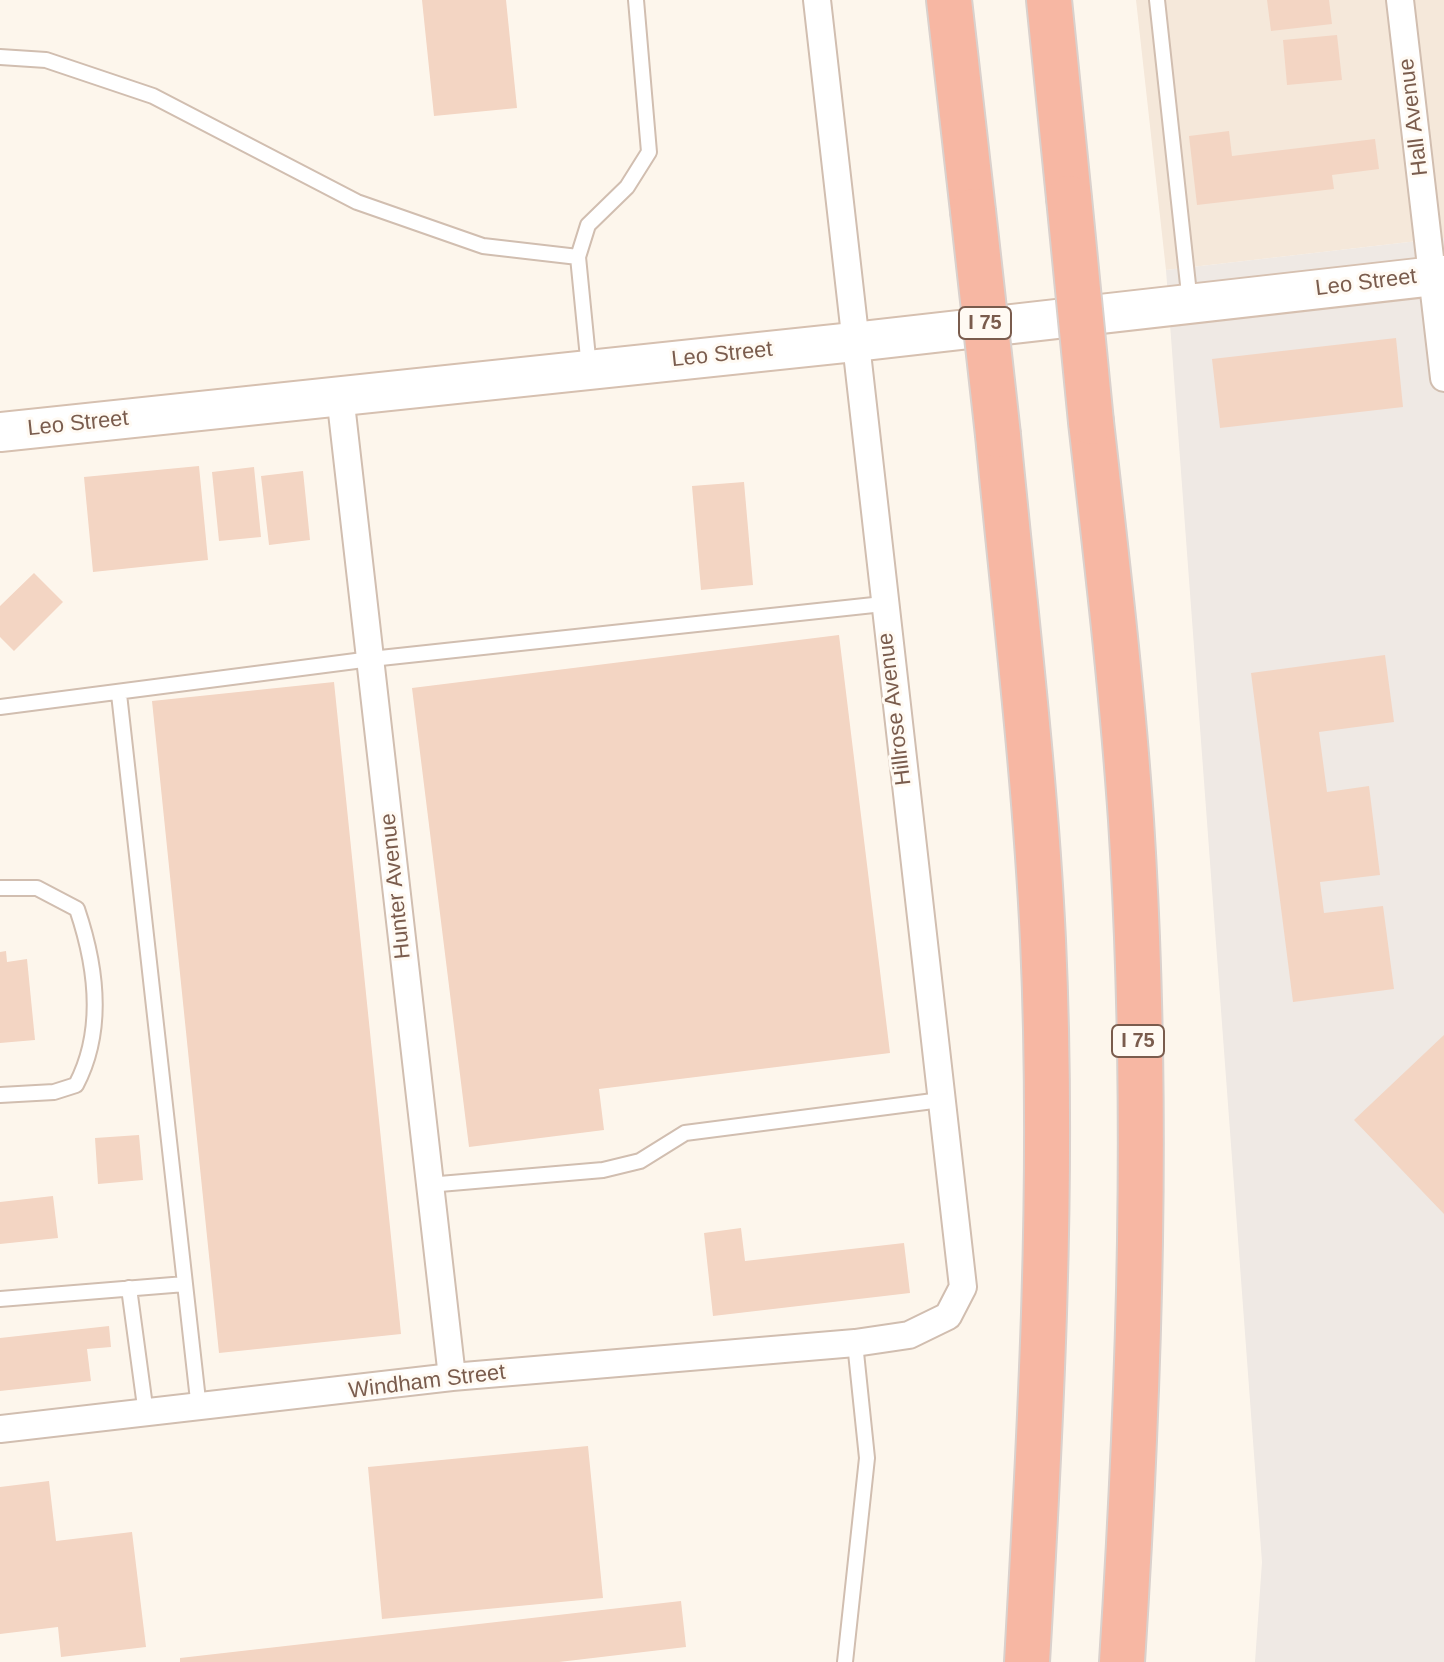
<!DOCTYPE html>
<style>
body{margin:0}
canvas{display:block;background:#fdf6ec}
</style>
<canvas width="1444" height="1662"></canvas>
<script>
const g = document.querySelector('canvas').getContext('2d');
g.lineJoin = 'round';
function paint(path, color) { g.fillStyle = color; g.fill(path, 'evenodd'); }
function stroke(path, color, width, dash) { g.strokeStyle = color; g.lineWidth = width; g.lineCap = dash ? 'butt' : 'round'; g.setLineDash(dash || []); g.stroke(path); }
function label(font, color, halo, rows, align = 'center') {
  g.font = font + ' Helvetica,sans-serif'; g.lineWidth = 6; g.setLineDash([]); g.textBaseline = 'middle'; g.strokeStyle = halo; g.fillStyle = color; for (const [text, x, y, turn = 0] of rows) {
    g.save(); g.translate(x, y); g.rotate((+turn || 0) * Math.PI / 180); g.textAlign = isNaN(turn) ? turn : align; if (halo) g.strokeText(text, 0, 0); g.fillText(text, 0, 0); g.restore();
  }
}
paint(new Path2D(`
 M1136,0h308v238l-278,32z`), '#f5e8da');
paint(new Path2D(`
 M1444,238v1424h-189l7,-100 -96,-1292z`), '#efe9e4');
paint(new Path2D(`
 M422,0h84l11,108 -83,8z
 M1267,0h62l3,24 -61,7z
 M1337,35l5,45 -55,5 -4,-45z
 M1229,131l3,25 143,-17 4,30 -47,6 2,14 -137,16 -8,-69z
 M1396,338l7,69 -183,21 -8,-69z
 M199,466l9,94 -115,12 -9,-95z
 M254,467l7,70 -42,4 -7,-69z
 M303,471l7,69 -41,5 -8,-69z
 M744,482l9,103 -52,5 -9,-104z
 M34,573l29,29 -49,49 -14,-14v-31z
 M839,635l51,418 -291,36 5,41 -135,17 -57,-459z
 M1385,655l9,67 -75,10 8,60 42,-6 11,89 -60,7 4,31 59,-7 11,83 -101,13 -42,-329z
 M334,682l67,652 -182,19 -67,-652z
 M6,951l1,11 20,-3 8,81 -35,3v-91z
 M1444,1035v179l-90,-94z
 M139,1135l4,45 -45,4 -3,-46z
 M53,1196l5,42 -58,6v-42z
 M741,1228l4,33 159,-18 6,50 -197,23 -9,-83z
 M109,1326l2,21 -24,2 4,32 -91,10v-53z
 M588,1446l15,152 -221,21 -14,-152z
 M49,1481l7,60 76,-9 14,115 -85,10 -3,-30 -58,7v-147z
 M681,1601l5,46 -127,15h-379v-4z`), '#f3d5c3');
const lane = new Path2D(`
 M1157,0l33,303
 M0,57l46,3 107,36 204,106 126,44 95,11
 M589,368l-11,-111 10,-32 39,-38 22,-35 -13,-152
 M119,694l80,715
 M0,707l371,-48 512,-55
 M0,888h37l40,21c19,56 28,121 -1,176l-22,7 -54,3
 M428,1185l175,-15 37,-9 45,-28 256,-33
 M129,1288l17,126
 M0,1299l185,-15
 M845,1662l22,-204 -12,-115`);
const street = new Path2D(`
 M1400,0l44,378
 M340,395l112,982
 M0,1429l452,-52 403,-34 54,-8 39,-19 15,-29 -146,-1287`);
const secondary = new Path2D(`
 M0,432l854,-90 590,-67`);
const highway = new Path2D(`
 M949,0l24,211
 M1049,0l20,198
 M1091,422c15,132 31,265 40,398 18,280 9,562 -9,842
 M998,435c16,168 37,337 45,505 11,240 -2,482 -16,722`);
stroke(lane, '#d1beb0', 18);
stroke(street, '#d1beb0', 30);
stroke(secondary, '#d6c0b0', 42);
stroke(highway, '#dad1cd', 48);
stroke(lane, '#fff', 14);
stroke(street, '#fff', 26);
stroke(secondary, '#fff', 38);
stroke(highway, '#f7b7a3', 44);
const highwayBridge = new Path2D(`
 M1069,198l22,224
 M973,211l25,224`);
stroke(highwayBridge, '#dad1cd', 48, []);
stroke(highwayBridge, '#f7b7a3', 44);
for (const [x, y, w] of [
 [985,323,52],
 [1138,1041,52]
]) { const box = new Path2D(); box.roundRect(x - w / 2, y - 16, w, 32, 6); g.fillStyle = '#fffaf3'; g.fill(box); stroke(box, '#7a5c4d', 2); }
label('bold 20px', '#7a5c4d', null, [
 ["I 75",985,323],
 ["I 75",1138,1041]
]);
label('22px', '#7a5c4d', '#fffaf3', [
 ["Hall Avenue",1414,117,-97],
 ["Leo Street",1366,283,-7],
 ["Leo Street",722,355,-6],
 ["Leo Street",78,424,-6],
 ["Hillrose Avenue",895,709,-97],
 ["Hunter Avenue",396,886,-96],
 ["Windham Street",427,1382,-7]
]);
</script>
